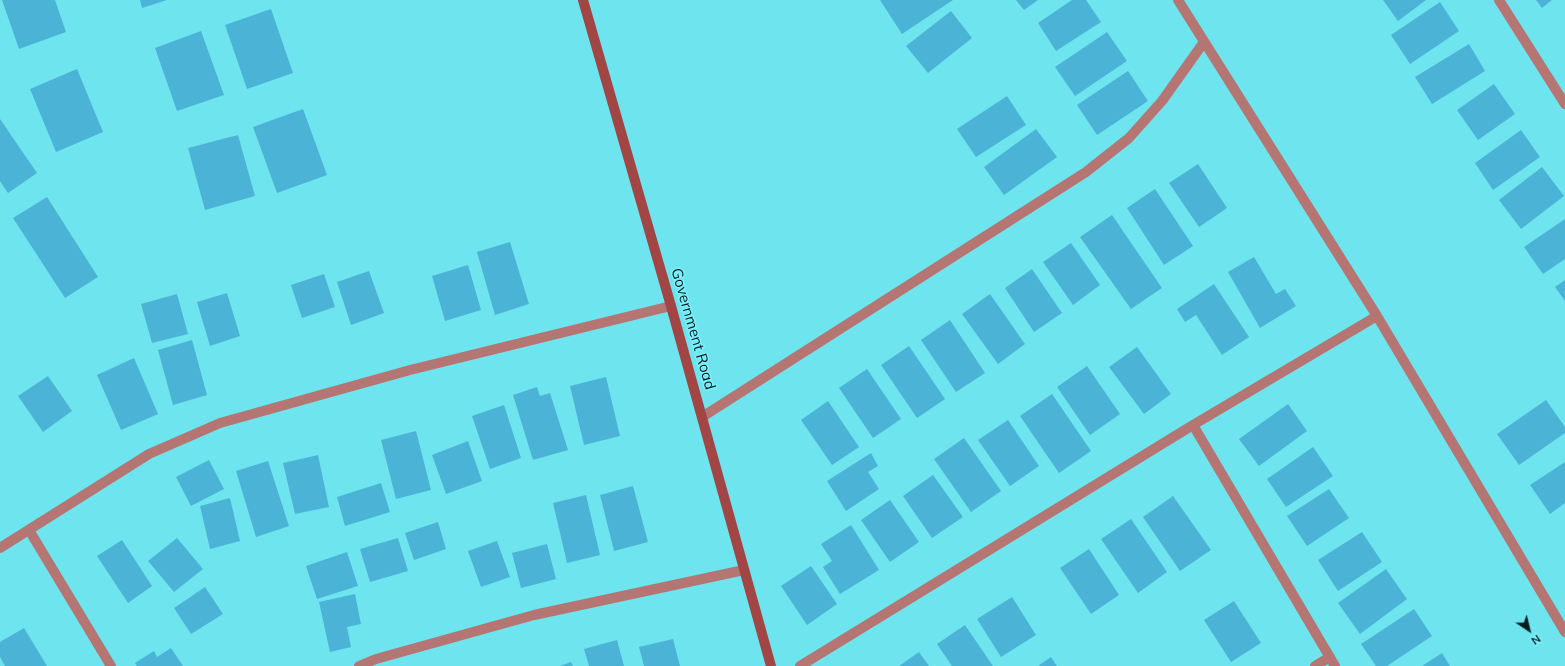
<!DOCTYPE html>
<style>
body{margin:0}
#map{position:relative;width:1565px;height:666px;overflow:hidden;background:#6ee4ee;font-family:Mulish,sans-serif}
canvas{display:block}
.north{position:absolute;left:1509px;top:610px;width:40px;height:40px;-webkit-text-stroke:3px #7cf1fc;paint-order:stroke;rotate:145deg;font-size:11px;font-weight:700;line-height:16px;text-align:center;color:#031d1f}
.north::after{content:'';display:block;margin:auto;width:14px;height:18px;background:#031d1f;clip-path:polygon(50% 0,100% 100%,50% 72%,0 100%)}
</style>
<div id="map">
<canvas width="1565" height="666"></canvas>
<div class="north">N</div>
</div>
<script>
const g = document.querySelector('canvas').getContext('2d');
g.lineJoin = 'round';
function paint(path, color) { g.fillStyle = color; g.fill(path, 'evenodd'); }
function stroke(path, color, width, dash) { g.strokeStyle = color; g.lineWidth = width; g.lineCap = dash ? 'butt' : 'round'; g.setLineDash(dash || []); g.stroke(path); }
function label(font, color, halo, rows, align = 'center') {
  g.font = font + ' Mulish,sans-serif'; g.lineWidth = 3; g.setLineDash([]); g.textBaseline = 'middle'; g.strokeStyle = halo; g.fillStyle = color; for (const [text, x, y, turn = 0] of rows) {
    g.save(); g.translate(x, y); g.rotate((+turn || 0) * Math.PI / 180); g.textAlign = isNaN(turn) ? turn : align; if (halo) g.strokeText(text, 0, 0); g.fillText(text, 0, 0); g.restore();
  }
}
paint(new Path2D(`
 M2,0h53l11,32 -47,17z
 M140,0h27l-25,8z
 M880,0h73l-51,34z
 M1016,0h22l-14,10z
 M1072,0h14l15,22 -45,29 -18,-28z
 M1383,0h43l-28,21z
 M1536,0h16l-10,8z
 M1440,2l19,29 -49,33 -19,-29z
 M271,9l22,64 -46,16 -22,-64z
 M951,11l21,27 -44,35 -22,-27z
 M201,31l23,64 -47,16 -22,-63z
 M1107,32l20,29 -52,35 -20,-29z
 M1469,44l16,27 -53,33 -17,-27z
 M77,69l26,63 -47,20 -26,-63z
 M1128,71l20,30 -51,34 -20,-30z
 M1494,84l21,30 -37,26 -21,-30z
 M1007,96l19,29 -50,32 -19,-28z
 M303,109l24,66 -50,18 -24,-66z
 M0,119l37,54 -29,20 -8,-12z
 M1036,129l21,28 -53,38 -20,-28z
 M1521,130l19,27 -47,33 -18,-27z
 M238,135l17,61 -50,14 -17,-62z
 M1198,164l29,44 -28,19 -30,-44z
 M1542,167l22,29 -43,33 -22,-29z
 M1155,189l38,57 -29,19 -37,-57z
 M47,197l51,80 -33,21 -52,-80z
 M1112,215l50,73 -31,21 -51,-72z
 M1565,219v40l-22,15 -19,-27z
 M510,242l19,62 -34,11 -18,-63z
 M1071,243l29,42 -27,20 -30,-43z
 M1254,257l22,37 9,-5 11,17 -36,22 -32,-56z
 M468,265l13,45 -36,11 -13,-45z
 M1032,269l30,44 -28,19 -29,-44z
 M369,271l15,42 -33,12 -14,-43z
 M324,274l11,33 -33,11 -11,-33z
 M1565,280v21l-10,-14z
 M1214,284l35,53 -27,18 -26,-40 -11,7 -8,-13z
 M227,293l13,43 -30,10 -13,-44z
 M177,294l11,40 -36,9 -11,-39z
 M990,294l35,50 -27,20 -36,-50z
 M950,320l35,53 -29,19 -35,-52z
 M192,340l15,55 -34,10 -15,-55z
 M909,346l36,53 -28,19 -36,-53z
 M1137,347l34,47 -27,20 -35,-47z
 M134,358l24,56 -37,16 -24,-55z
 M1087,366l33,48 -30,21 -33,-48z
 M867,369l34,50 -28,19 -34,-50z
 M48,376l24,35 -29,21 -25,-36z
 M606,377l14,59 -36,9 -14,-59z
 M537,387l3,9 10,-3 18,57 -35,10 -20,-65z
 M1052,394l39,57 -32,22 -39,-57z
 M1546,400l19,27v6l-46,32 -22,-31z
 M828,401l31,46 -27,18 -31,-45z
 M1288,404l19,27 -48,35 -20,-27z
 M504,405l17,53 -31,11 -18,-53z
 M1008,420l31,46 -29,20 -32,-46z
 M416,431l15,59 -35,9 -15,-59z
 M964,438l37,53 -30,21 -37,-53z
 M468,441l14,40 -36,13 -14,-39z
 M1313,447l20,29 -47,31 -19,-28z
 M871,453l7,13 -10,6 11,17 -33,22 -19,-30z
 M318,455l11,52 -34,7 -12,-51z
 M209,460l15,29 -33,17 -15,-29z
 M268,461l21,65 -33,11 -20,-66z
 M1565,462v41l-15,11 -20,-29z
 M933,475l30,42 -31,21 -29,-42z
 M381,483l9,29 -45,14 -8,-29z
 M633,486l15,56 -34,9 -14,-56z
 M1329,489l20,29 -42,28 -20,-30z
 M586,495l14,60 -33,8 -14,-60z
 M1173,496l38,54 -31,21 -37,-54z
 M230,498l10,43 -30,8 -10,-43z
 M890,500l29,42 -29,20 -29,-42z
 M1131,519l36,53 -29,21 -37,-54z
 M438,522l8,27 -32,11 -9,-27z
 M851,525l28,45 -39,24 -17,-27 9,-6 -11,-17z
 M1362,532l20,30 -44,29 -20,-31z
 M177,538l26,31 -29,23 -26,-31z
 M398,538l10,33 -38,11 -10,-33z
 M122,540l30,46 -24,17 -31,-47z
 M497,541l13,36 -29,10 -13,-36z
 M547,544l9,35 -35,9 -9,-35z
 M1089,549l30,46 -28,19 -31,-46z
 M347,552l11,34 -41,13 -11,-33z
 M811,566l26,38 -30,21 -26,-39z
 M1386,569l21,30 -47,35 -22,-31z
 M205,587l18,27 -32,20 -17,-26z
 M355,594l6,30 -14,3 4,20 -21,5 -11,-50z
 M1012,597l24,38 -35,22 -24,-38z
 M1234,601l27,42 -30,19 -27,-42z
 M1414,609l18,27 -45,30h-11l-15,-22z
 M965,625l28,41h-41l-15,-22z
 M24,628l23,38h-42l-5,-9v-15z
 M673,639l7,27h-36l-5,-19z
 M617,640l7,26h-35l-5,-17z
 M171,648l12,18h-46l-2,-3 19,-12 3,6z
 M919,652l10,14h-30z
 M1442,653l8,13h-28z
 M1051,657l6,9h-19z
 M571,662l2,4h-13z`), '#4bb4d6');
stroke(new Path2D(`
 M1178,0l199,316 188,316
 M1499,0l66,104
 M702,417l384,-245 43,-34 33,-37 42,-59
 M1193,425l184,-109
 M29,530l82,136
 M0,548l149,-94 71,-31 190,-53 261,-64
 M359,666l17,-7 158,-44 210,-45
 M800,666l393,-241 142,241
 M1315,666l15,-9`), '#b57572', 10);
stroke(new Path2D(`
 M583,0l88,306 100,360`), '#a14545', 10);
label('15px', '#031d1f', '#7cf1fc', [
 ["Government Road",693,329,74]
]);
</script>
